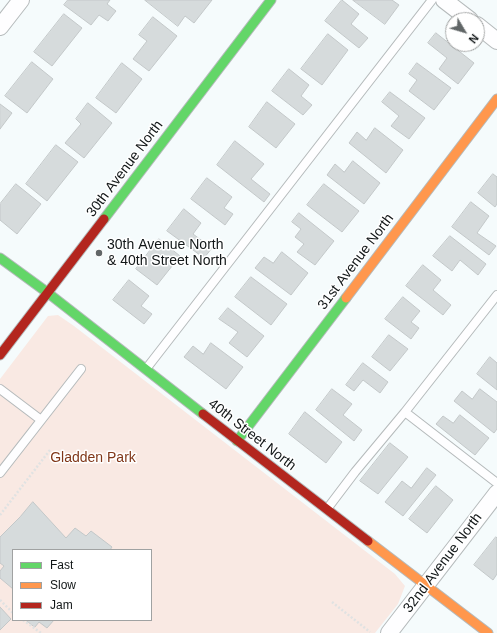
<!DOCTYPE html>
<style>
body{margin:0}
#map{position:relative;width:497px;height:633px;overflow:hidden;background:#f5fbfc;font-family:Helvetica,sans-serif}
canvas{display:block}
.legend{position:absolute;left:12px;top:549px;width:140px;height:72px;box-sizing:border-box;background:#fff;border:1px solid #a0a2a2;margin:0;padding:5px 7px;list-style:none;font-size:12px;color:#111617}
.legend li{display:flex;align-items:center;gap:8px;height:20px}
.legend b{width:20px;border:1px solid #a0a2a2}
.north{position:absolute;left:445px;top:12px;width:40px;height:40px;box-sizing:border-box;background:#fff;border:1px solid #a0a2a2;border-radius:50%;rotate:128deg;font-size:11px;font-weight:700;line-height:16px;text-align:center;color:#111617}
.north::after{content:'';display:block;margin:auto;width:14px;height:18px;background:#616667;clip-path:polygon(50% 0,100% 100%,50% 72%,0 100%)}
</style>
<div id="map">
<canvas width="497" height="633"></canvas>
<ul class="legend">
<li><b style="height:5px;background:#63d668"></b>Fast</li>
<li><b style="height:5px;background:#ff974d"></b>Slow</li>
<li><b style="height:5px;background:#b3261e"></b>Jam</li>
</ul>
<div class="north">N</div>
</div>
<script>
const g = document.querySelector('canvas').getContext('2d');
g.lineJoin = 'round';
function paint(path, color) { g.fillStyle = color; g.fill(path, 'evenodd'); }
function stroke(path, color, width, dash) { g.strokeStyle = color; g.lineWidth = width; g.lineCap = dash ? 'butt' : 'round'; g.setLineDash(dash || []); g.stroke(path); }
function label(font, color, halo, rows, align = 'center') {
  g.font = font + ' Helvetica,sans-serif'; g.lineWidth = 3; g.setLineDash([]); g.textBaseline = 'middle'; g.strokeStyle = halo; g.fillStyle = color; for (const [text, x, y, turn = 0] of rows) {
    g.save(); g.translate(x, y); g.rotate((+turn || 0) * Math.PI / 180); g.textAlign = isNaN(turn) ? turn : align; if (halo) g.strokeText(text, 0, 0); g.fillText(text, 0, 0); g.restore();
  }
}
paint(new Path2D(`
 M58,315l16,11 321,248 10,12 -7,18 -23,29h-375v-254l48,-63zM13,550h138v70h-138z`), '#f9e9e3');
const building = new Path2D(`
 M68,0h42l-3,4 9,7 -8,10 -9,-6 -8,10 -27,-20z
 M145,0h67l-18,23 -9,-7 -7,10z
 M342,0l17,14 -8,10 17,14 -9,10 -34,-27z
 M353,0h39l7,5 -14,19z
 M64,14l18,14 -30,38 -18,-14z
 M153,17l24,19 -28,35 -16,-12 14,-18 -8,-6z
 M436,33l38,30 -16,21 -19,-15 8,-11 -19,-15z
 M328,34l20,16 -26,35 -21,-16z
 M32,62l21,17 -26,34 -22,-17z
 M122,63l20,16 -26,34 -20,-15z
 M417,63l34,25 -17,22 -25,-19 8,-11 -8,-6z
 M289,69l20,16 -8,11 11,9 -9,10 -31,-24z
 M390,92l35,26 -16,21 -18,-13 8,-10 -17,-14z
 M267,102l28,22 -19,24 -27,-21z
 M88,103l24,20 -28,35 -19,-15 16,-19 -5,-5z
 M0,104l12,9 -12,16z
 M375,128l28,22 -17,23 -37,-30 8,-11 9,8z
 M235,141l29,23 -13,15 19,15 -6,8 -47,-37z
 M56,145l22,17 -31,39 -21,-17z
 M353,161l27,22 -16,21 -37,-29 8,-11 9,8z
 M493,174l4,3v27l-2,3 -17,-14z
 M207,178l25,19 -8,11 9,6 -8,11 -34,-26z
 M16,184l25,20 -24,30 -17,-14v-16z
 M324,184l35,27 -17,21 -35,-27z
 M471,202l18,14 -12,17 19,13 -7,9 -37,-28z
 M184,209l17,14 -8,11 19,14 -8,10 -37,-27z
 M299,213l35,28 -19,24 -18,-13 7,-8 -9,-7 6,-8 -9,-7z
 M450,236l36,28 -8,11 -18,-15 -8,11 -19,-15z
 M159,239l21,17 -23,29 -21,-16z
 M282,252l26,21 -17,22 -36,-27 9,-11 9,6z
 M423,265l18,15 -8,10 18,15 -8,10 -37,-29z
 M251,277l36,27 -16,21 -36,-28z
 M129,280l20,16 -8,10 11,8 -8,10 -31,-24z
 M403,297l17,14 -9,11 8,6 -8,11 -26,-20z
 M228,308l36,28 -17,21 -18,-14 9,-11 -19,-13z
 M389,335l19,14 -18,22 -18,-14z
 M211,343l32,24 -17,22 -42,-32 9,-11 10,8z
 M490,357l7,6v27l-20,-16z
 M363,363l25,19 -8,11 -17,-13 -9,11 -8,-6z
 M332,389l20,15 -9,11 19,15 -8,11 -38,-31z
 M480,389l17,13v27l-3,4 -40,-32 8,-10 10,8z
 M305,412l37,30 -16,21 -37,-29z
 M460,415l29,23 -14,17 -39,-31 7,-8 10,7z
 M390,443l18,14 -30,37 -18,-13z
 M427,468l9,7 -33,41 -18,-14 17,-21 9,7z
 M436,486l17,14 -26,33 -18,-14z
 M33,502l33,36 9,-10 11,8 5,-5 21,16 -2,3h-97v39l-13,-11v-7l4,-5 -4,-3v-26l20,-20z
 M496,537l1,1v36l-4,6 -19,-15z
 M0,607l11,12 -11,11z
 M26,620h28l-7,8 -8,-6 -4,5z`);
paint(building, '#d6dbdc');
stroke(building, '#c3c8c9', 1);
const lane = new Path2D(`
 M497,295l-92,117 92,71
 M146,369l286,-369
 M0,389l41,31
 M0,473l81,-104
 M327,509l28,-37 50,-60`);
const street = new Path2D(`
 M444,0l26,20
 M477,25l20,16
 M0,27l21,-27
 M389,633l108,-140`);
const fast = new Path2D(`
 M104,219l167,-219
 M0,258l48,35 155,121
 M237,441l109,-143`);
const slow = new Path2D(`
 M346,298l151,-199
 M368,541l120,92`);
const jam = new Path2D(`
 M0,355l104,-136
 M203,414l165,127`);
stroke(lane, '#b5babb', 10);
stroke(street, '#b5babb', 18);
stroke(fast, '#b5babb', 11);
stroke(slow, '#b5babb', 11);
stroke(jam, '#b5babb', 11);
stroke(new Path2D(`
 M0,515l50,-65
 M0,600l13,13
 M332,602l38,30
 M23,620l18,13`), '#e0e2e2', 2.5, [2, 2]);
stroke(lane, '#fefeff', 8);
stroke(street, '#fefeff', 16);
stroke(fast, '#63d668', 9);
stroke(slow, '#ff974d', 9);
stroke(jam, '#b3261e', 9);
for (const [x, y, r, color] of [
 [99,253,4,"#616667"]
]) { const dot = new Path2D(); dot.arc(x, y, r, 0, 2 * Math.PI); g.fillStyle = color; g.fill(dot); stroke(dot, '#fff', 1.5); }
label('14px', '#111617', '#fff', [
 ["30th Avenue North",125,169,-53],
 ["31st Avenue North",356,262,-53],
 ["40th Street North",252,435,38],
 ["32nd Avenue North",443,563,-53]
]);
label('14px', '#111617', '#fff', [
 ["30th Avenue North",107,245],
 ["& 40th Street North",107,261]
], 'left');
label('14px', '#803719', '#fff', [
 ["Gladden Park",93,458]
]);
</script>
